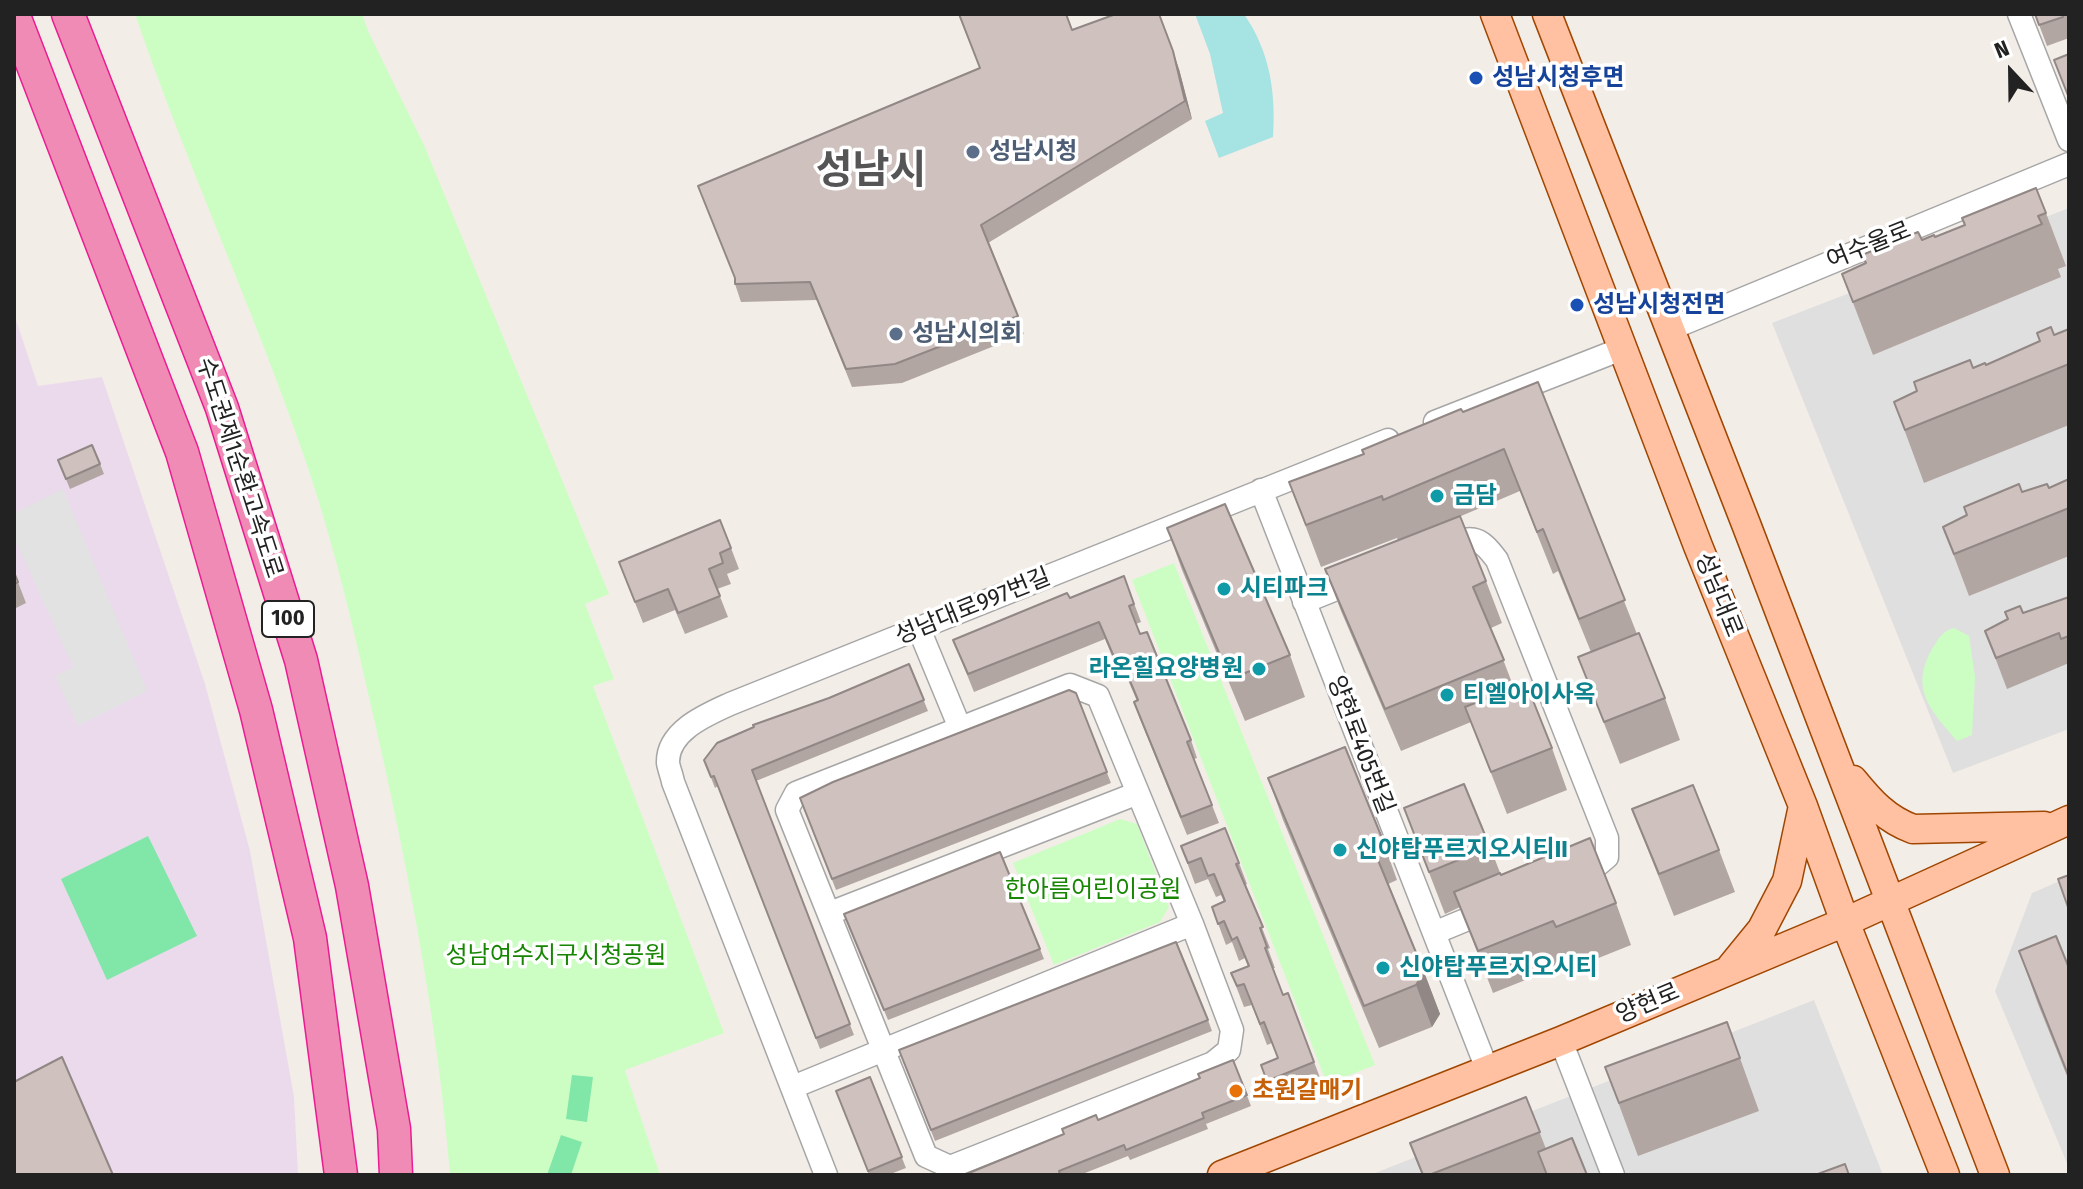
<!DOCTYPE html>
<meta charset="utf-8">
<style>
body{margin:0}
#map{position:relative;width:2083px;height:1189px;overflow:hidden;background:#f3ede8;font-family:"Fira Sans Condensed",sans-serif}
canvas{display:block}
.frame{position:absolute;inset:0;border:16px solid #222;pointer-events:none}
.north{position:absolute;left:1971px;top:32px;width:80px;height:80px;-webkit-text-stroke:6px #fff;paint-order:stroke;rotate:338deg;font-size:22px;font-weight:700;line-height:32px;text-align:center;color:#222}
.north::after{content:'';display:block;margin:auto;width:28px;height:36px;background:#222;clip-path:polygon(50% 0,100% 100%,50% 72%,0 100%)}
</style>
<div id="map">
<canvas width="2083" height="1189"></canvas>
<div class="frame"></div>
<div class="north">N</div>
</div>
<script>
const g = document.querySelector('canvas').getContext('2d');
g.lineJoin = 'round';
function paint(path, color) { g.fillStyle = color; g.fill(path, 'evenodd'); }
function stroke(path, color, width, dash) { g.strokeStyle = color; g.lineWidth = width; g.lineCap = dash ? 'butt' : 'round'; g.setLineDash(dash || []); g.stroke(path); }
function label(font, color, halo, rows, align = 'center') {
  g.font = font + ' "Fira Sans Condensed","Noto Sans KR",sans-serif'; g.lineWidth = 7; g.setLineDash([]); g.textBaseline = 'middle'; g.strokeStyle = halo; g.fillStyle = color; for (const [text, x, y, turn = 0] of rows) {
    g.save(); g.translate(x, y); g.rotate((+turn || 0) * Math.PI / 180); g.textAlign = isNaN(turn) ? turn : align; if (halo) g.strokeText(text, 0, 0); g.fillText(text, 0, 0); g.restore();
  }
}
paint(new Path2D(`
 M2069,208v521l-116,44 -181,-450z
 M2069,877v291l-74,-177 37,-98z
 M1814,1000l69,175h-513z`), '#e0dfdf');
paint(new Path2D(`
 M14,314l24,72 64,-9 103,307 45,167 44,246 4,78h-284z`), '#ebdaec');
paint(new Path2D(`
 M135,14h227l7,19 55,112 185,449 -24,10 29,75 -21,7 131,347 -99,37 35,105h-210c-12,-150 -40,-296 -73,-443 -20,-88 -40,-178 -69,-264 -52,-154 -121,-301 -173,-454z
 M1174,563l201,502 -48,19 -195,-504z
 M1954,628l15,8 6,41 -3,58 -15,6c-25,-30 -48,-51 -25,-92 7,-11 9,-17 22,-21z
 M1120,819l17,5 32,83 -9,15 -106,43 -41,-102z`), '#ccfec4');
paint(new Path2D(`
 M148,836l49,100 -90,44 -46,-101z
 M572,1075l21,2 -6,45 -21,-3z
 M561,1135l21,7 -11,33h-24z`), '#81e7a8');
paint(new Path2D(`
 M63,489l84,202 -69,35 -23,-50 18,-9 -59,-130v-24z`), '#e2e2e2');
paint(new Path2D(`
 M1195,14h49c26,38 32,78 29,123l-54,21 -14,-37 18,-8 -13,-59z`), '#a6e3e3');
const minor = new Path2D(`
 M2019,14l50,126
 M1670,329l399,-165
 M1435,422l189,-74
 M1261,490l226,579
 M1442,547c29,-11 36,-13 55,13l110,278v19l-13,11 -18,7
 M1304,602l57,-23
 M919,629l41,99
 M1070,685l28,11 94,228 40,106 -3,20 -16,13 -263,104 -24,-11 -139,-346 9,-17z
 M830,913l308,-120
 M1434,933l58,-24
 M1561,1041l52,134
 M793,1087l399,-163
 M826,1175l-153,-393c-1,-6 -4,-13 -5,-19 -1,-32 38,-48 62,-59l658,-264`);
const major = new Path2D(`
 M1495,14l203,532 105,260 42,116 100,253
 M1547,14l199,510 249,651
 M1853,780c18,22 33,39 60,49l131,-3
 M1731,967l31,-38 25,-48 16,-75
 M1222,1175l339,-134 284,-119 224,-102`);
const highway = new Path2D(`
 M68,14l154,394 79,252 51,226 42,243 2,46
 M14,16l168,436 74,258 54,228 31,237`);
stroke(minor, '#a6a6a6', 25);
stroke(major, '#a04600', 31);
stroke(highway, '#ea1c92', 35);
stroke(minor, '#fff', 22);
stroke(major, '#ffc1a1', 28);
stroke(highway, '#ef8bb4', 32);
paint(new Path2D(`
 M958,14h108l6,16 107,39 13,50 -204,124 36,91 -122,49 -50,4 -35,-87 -76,2 -6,-18 245,-216z
 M2035,14h34v24l-22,8z
 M2046,213l20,53 -8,3 3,8 -188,78 -31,-81 80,-34z
 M2069,329v96l-145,58 -30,-81 79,-34 13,-3z
 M1538,382l99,252 28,64 15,42 -60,24 -42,-107 13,-5 -33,-81 -5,3 -33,-83 -73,31 39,59 16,42 -11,5 23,60 38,60 15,42 -60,24 -36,-92 -70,29 -60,-140 -16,-42 73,-28 -1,-3 -76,29 -32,-85 75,-28z
 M58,460l42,4 4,10 -34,15z
 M2049,488l20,20v48l-100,40 -26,-69 79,-35z
 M1167,528l123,127 15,42 -60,24 -63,-151z
 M731,548l8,21 -12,5 4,10 -14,5 11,28 -43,17 -10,-24 -32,13 -24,-61z
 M14,572l12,31 -12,6z
 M1124,576l17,46 -5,2 55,116 6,18 -3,1 25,64 -32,12 -47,-116 -6,-17 3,-1 -12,-28 -5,2 -15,-36 -131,53 -21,-52 117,-42z
 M2069,597v66l-62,26 -22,-58 38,-18z
 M909,664l19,47 -172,70 98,254 -34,14 -102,-263 -3,2 -11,-28 125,-62z
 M1076,693l35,90 -275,107 -36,-92z
 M1268,778l114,60 15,42 -9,4 36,88 16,42 -8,13 -53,21 -96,-228z
 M1404,808l86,39 11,28 115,28 15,42 -60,24 -3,-6 -75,30 -33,-86 -15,7z
 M1632,809l87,41 16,42 -61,24z
 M1181,846l58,17 8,21 -2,1 25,63 -2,1 7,19h-2l10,27 5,-2 34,90 -47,19 -14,-37 17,-7 -6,-15 -5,2 -15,-40 -8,2 -13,-34 17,-7 -3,-8 -6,3 -7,-19 -6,3 -14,-38 12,-5 -3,-7 -5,2 -8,-18 -13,5z
 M848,924l192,25 4,10 -156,61z
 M2019,951l50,17v113l-31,-77z
 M1208,1020l4,11 -277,110 -36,-91z
 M1727,1022l32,89 -121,45 -33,-89z
 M1233,1060l18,46 -45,18 2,5 -78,31 -2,-4 -48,19h-116l236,-97z
 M870,1077l36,91 -18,7h-19l-33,-84z
 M1526,1097l20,52 41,26h-165l-12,-32z`), '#b2a6a3');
paint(new Path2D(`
 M1173,51l6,18 13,50 -7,-18z
 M1424,972l16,42 -8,13 -16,-42z`), '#918785');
const building = new Path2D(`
 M959,14h107l6,16 44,-16h43l14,37 12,50 -204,124 37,91 -123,48 -49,5 -36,-87 -75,2v-6l-37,-92 282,-118z
 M2035,14h27l1,3 -24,8z
 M2069,54v44l-15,-38z
 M2036,188l10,25 -8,3 4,8 -189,78 -11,-28 24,-11 -4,-8 56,-23 4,8 12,-5 1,2 30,-12 -3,-7z
 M2051,327l3,8 15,-6v35l-164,66 -11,-28 23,-11 -3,-9 56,-22 3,8 12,-5 1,2 54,-24 -3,-8z
 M1538,382l87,218 -46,19 -36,-90 -6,3 -33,-83 -121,51 -1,-4 -76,29 -17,-43 75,-28 -2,-4 99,-41 2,3z
 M92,445l8,19 -34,15 -8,-19z
 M2069,479v29l-115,46 -11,-27 24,-12 -3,-8 55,-23 3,8 25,-8 2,4z
 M1225,504l65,151 -60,24 -63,-151z
 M1460,516l26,65 -13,6 31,73 -119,49 -60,-140z
 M720,520l11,28 -11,5 3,10 -14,6 11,27 -42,17 -10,-24 -33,13 -16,-40z
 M14,572l4,10 -4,2z
 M1124,576l10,28 -5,2 11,28 7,-2 44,108 -4,2 25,63 -31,12 -47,-115 4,-2 -19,-45 -5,2 -15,-35 -131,52 -15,-34 114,-47 3,5z
 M2069,597v39l-8,3 -2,-6 -63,25 -11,-27 23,-12 -3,-7 15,-6 3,7z
 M1639,633l26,65 -61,24 -26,-65z
 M909,664l15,36 -172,70 98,254 -34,14 -102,-262 -3,1 -7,-17 13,-17 37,-16 -1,-2 76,-27z
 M1526,683l26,65 -61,24 -26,-65z
 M1069,690l7,3 31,79 -275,107 -32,-81 33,-16z
 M1345,747l37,91 -11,5 53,129 -8,13 -52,21 -96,-228z
 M1464,784l26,63 -61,25 -25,-64z
 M1693,785l26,65 -60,24 -27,-65z
 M1225,828l14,35 -3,1 27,63 -3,1 7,19 -2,1 18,47 5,-2 26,69 -47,19 -6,-16 17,-7 -14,-36 -4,2 -16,-40 -7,2 -6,-13 18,-7 -12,-29 -5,3 -8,-19 -6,3 -6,-17 13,-6 -11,-27 -6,2 -7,-18 -13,5 -7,-17z
 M1590,838l26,65 -60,24 -3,-6 -75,30 -24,-59 46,-19 1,2z
 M1000,852l40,97 -156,61 -40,-96z
 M2069,875v35l-11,-31z
 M2056,936l13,32v109l-50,-126z
 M1176,942l32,78 -277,110 -32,-80z
 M1727,1022l13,36 -121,45 -14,-36z
 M62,1057l51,118h-99v-93z
 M1233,1060l14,35 -45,18 2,5 -78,32 -2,-5 -65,26 1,4h-96l100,-41 -2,-5 34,-14 2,5 102,-42 -2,-4z
 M870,1077l32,80 -34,14 -32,-80z
 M1526,1097l14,35 -111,43h-6l-13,-32z
 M1572,1138l15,37h-40l-9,-23z
 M1845,1164l4,11h-34z`);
paint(building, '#cfc1be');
stroke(building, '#918785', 2);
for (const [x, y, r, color] of [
 [1476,78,8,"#1a4fb4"],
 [973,152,8,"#5c6f8a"],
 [1577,305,8,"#1a4fb4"],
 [896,334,8,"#5c6f8a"],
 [1437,496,8,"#0f9aa8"],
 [1224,589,8,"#0f9aa8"],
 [1259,669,8,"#0f9aa8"],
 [1447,695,8,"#0f9aa8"],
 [1340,850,8,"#0f9aa8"],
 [1383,968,8,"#0f9aa8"],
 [1236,1091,8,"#e8710a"]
]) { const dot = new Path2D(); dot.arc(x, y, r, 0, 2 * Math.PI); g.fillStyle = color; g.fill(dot); stroke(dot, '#fff', 3); }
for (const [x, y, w] of [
 [288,619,52]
]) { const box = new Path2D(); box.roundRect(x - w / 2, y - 18, w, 36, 6); g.fillStyle = '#fff'; g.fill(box); stroke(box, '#222', 2); }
label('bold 22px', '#222', null, [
 ["100",288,619]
]);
label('bold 24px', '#164399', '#fff', [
 ["성남시청후면",1492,78],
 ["성남시청전면",1593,305]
], 'left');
label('bold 24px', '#4e5e75', '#fff', [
 ["성남시청",989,152],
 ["성남시의회",912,334]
], 'left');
label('24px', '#222', '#fff', [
 ["여수울로",1869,246,-22],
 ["수도권제1순환고속도로",239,468,72],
 ["성남대로",1718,595,68],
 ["성남대로997번길",973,607,-22],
 ["양현로405번길",1360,745,69],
 ["양현로",1648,1004,-23]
]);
label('bold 24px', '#0d838f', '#fff', [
 ["금담",1453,496],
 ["시티파크",1240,589],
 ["라온힐요양병원",1243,669,"right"],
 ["티엘아이사옥",1463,695],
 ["신야탑푸르지오시티II",1356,850],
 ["신야탑푸르지오시티",1399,968]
], 'left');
label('24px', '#178703', '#fff', [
 ["한아름어린이공원",1093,890],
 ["성남여수지구시청공원",556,956]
]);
label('bold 24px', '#c56008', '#fff', [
 ["초원갈매기",1252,1091]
], 'left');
label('bold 40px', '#555', '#fff', [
 ["성남시",871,172]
]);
</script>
